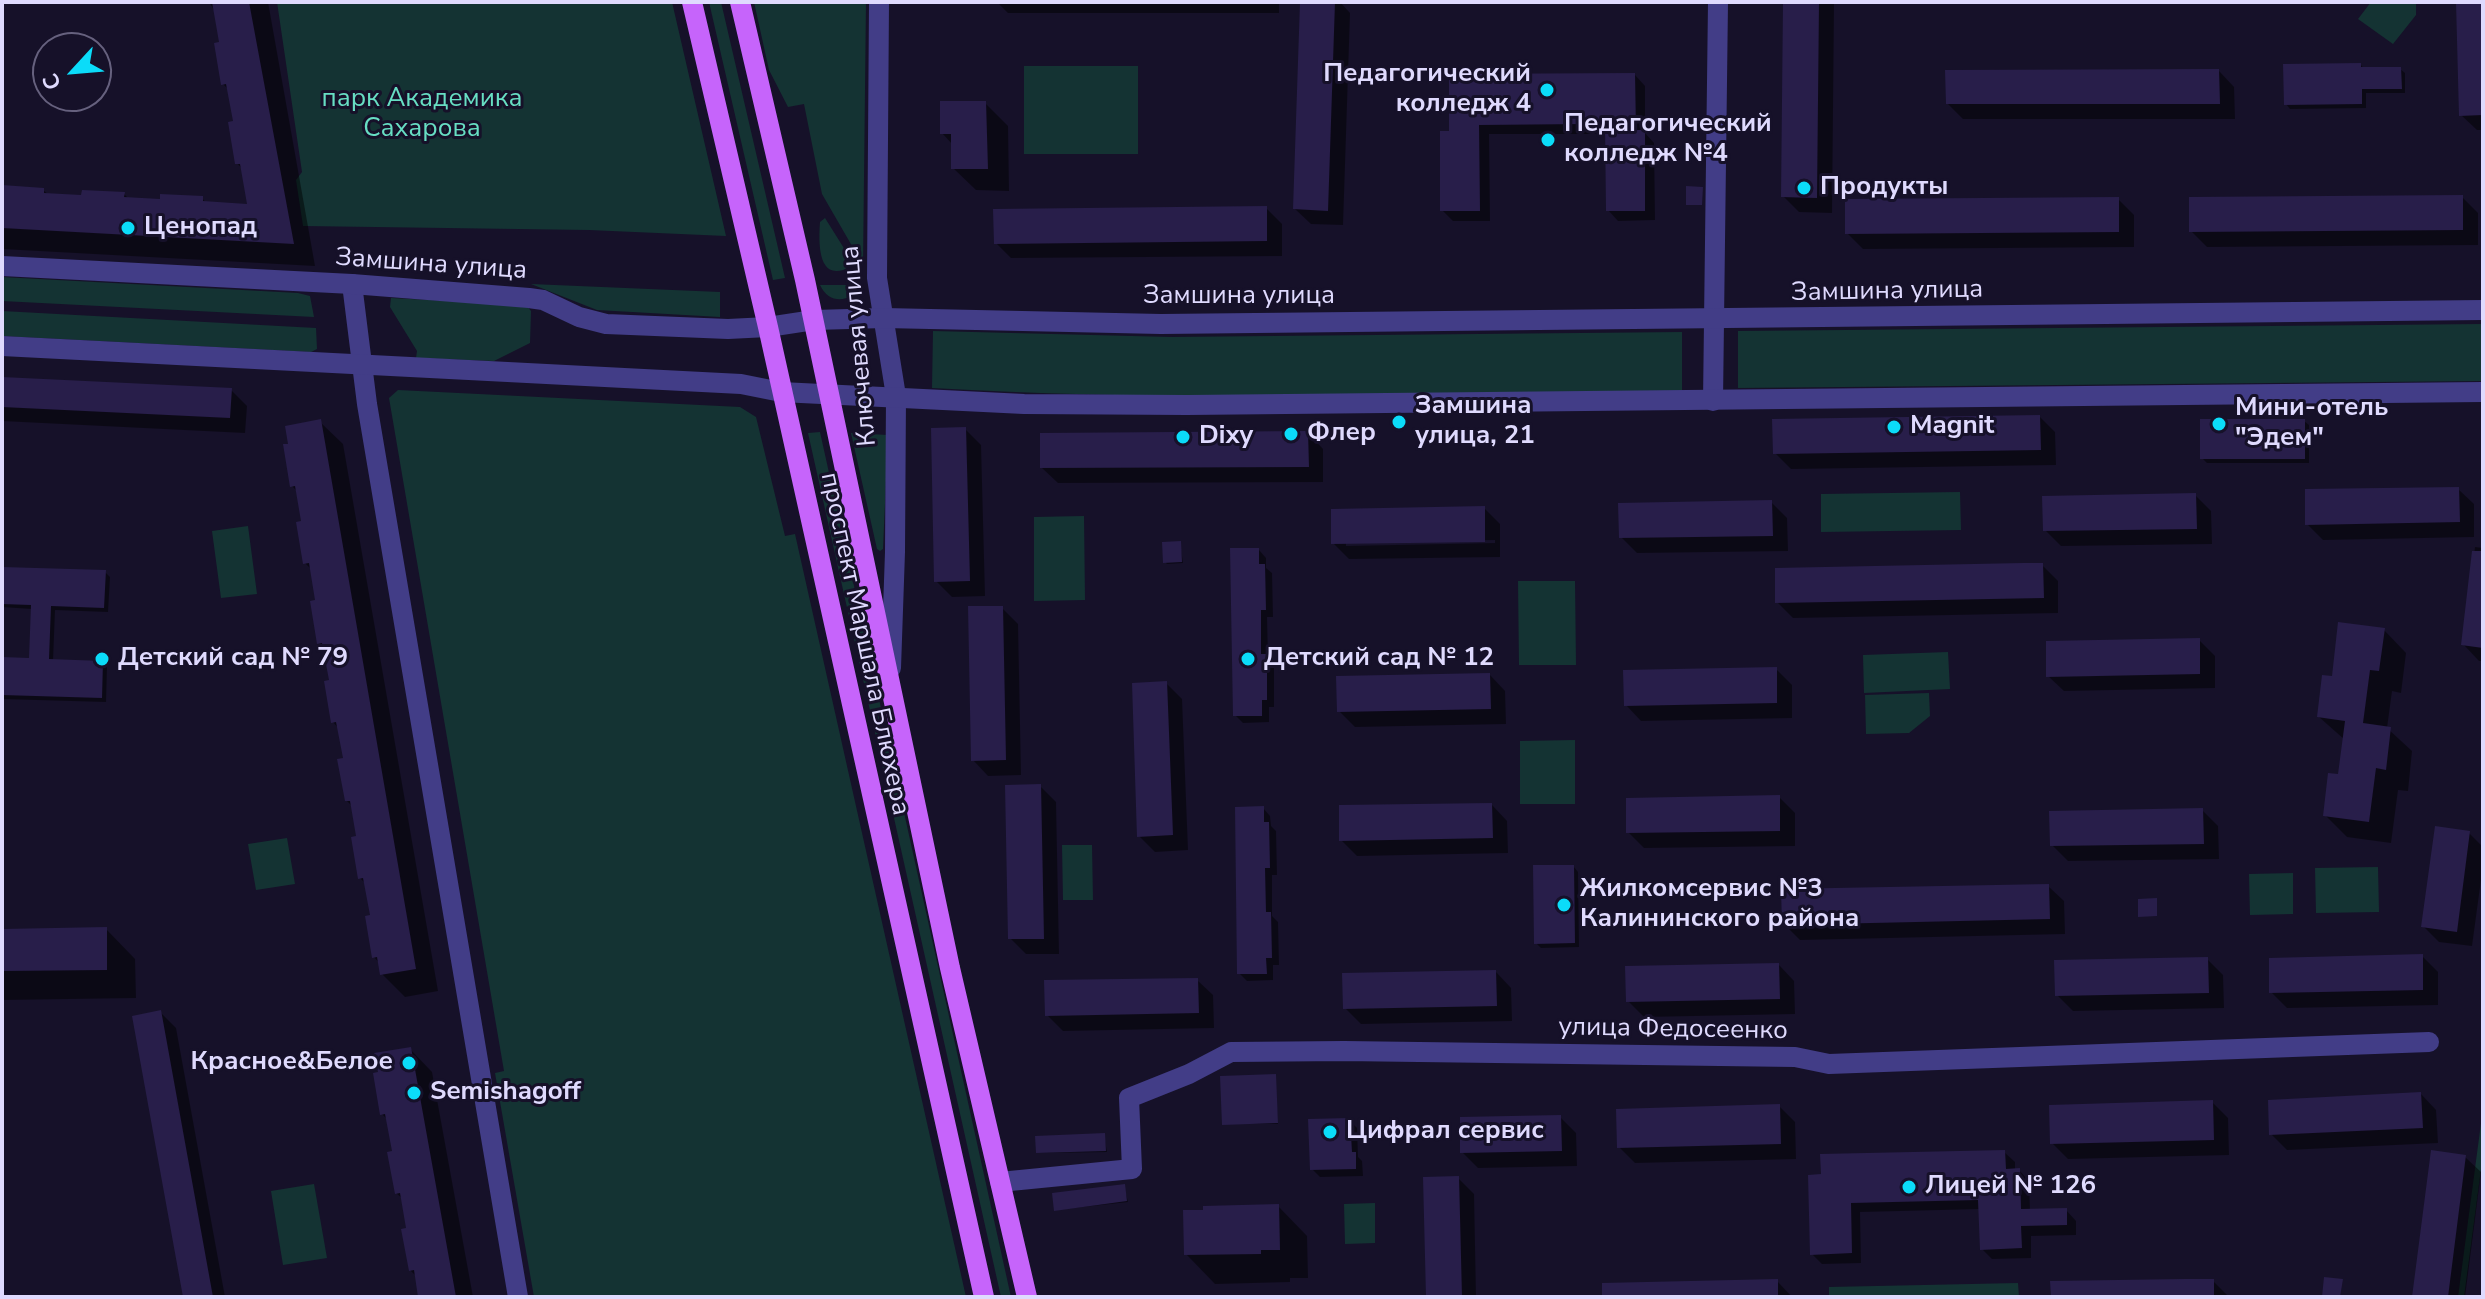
<!DOCTYPE html>
<meta charset="utf-8">
<style>
body{margin:0}
#map{position:relative;width:2485px;height:1299px;overflow:hidden;background:#161129;font-family:"Nunito Sans",sans-serif}
canvas{display:block}
.frame{position:absolute;inset:0;border:4px solid #dfdafe;pointer-events:none}
.north{position:absolute;left:32px;top:32px;width:80px;height:80px;box-sizing:border-box;background:#161129;border:2px solid #66617e;border-radius:50%;rotate:244deg;font-size:22px;font-weight:700;line-height:32px;text-align:center;color:#dfdafe}
.north::after{content:'';display:block;margin:auto;width:28px;height:36px;background:#0bdcf9;clip-path:polygon(50% 0,100% 100%,50% 72%,0 100%)}
</style>
<div id="map">
<canvas width="2485" height="1299"></canvas>
<div class="frame"></div>
<div class="north">С</div>
</div>
<script>
const g = document.querySelector('canvas').getContext('2d');
g.lineJoin = 'round';
function paint(path, color) { g.fillStyle = color; g.fill(path, 'evenodd'); }
function stroke(path, color, width, dash) { g.strokeStyle = color; g.lineWidth = width; g.lineCap = dash ? 'butt' : 'round'; g.setLineDash(dash || []); g.stroke(path); }
function label(font, color, halo, rows, align = 'center') {
  g.font = font + ' "Nunito Sans",sans-serif'; g.lineWidth = 6; g.setLineDash([]); g.textBaseline = 'middle'; g.strokeStyle = halo; g.fillStyle = color; for (const [text, x, y, turn = 0] of rows) {
    g.save(); g.translate(x, y); g.rotate((+turn || 0) * Math.PI / 180); g.textAlign = isNaN(turn) ? turn : align; if (halo) g.strokeText(text, 0, 0); g.fillText(text, 0, 0); g.restore();
  }
}
paint(new Path2D(`
 M277,2h395l54,234 -137,-6 -286,-4 -7,-46 6,-8z
 M709,2h12l64,276 -12,2z
 M754,2h112l-3,263 -41,-71 -18,-90 -16,3 -19,-37z
 M2371,2h45v13l-23,29 -35,-25z
 M1024,66h114v88h-114z
 M825,218l27,43c-3,6 -7,10 -15,10 -20,1 -18,-35 -17,-49z
 M2,277l296,16 12,3 4,21 -312,-16z
 M531,284l189,8v25l-123,-7z
 M820,285h43c-12,17 -33,21 -43,0z
 M391,298l135,7 5,6 -1,32 -36,18 -78,-3 1,-7 -27,-44z
 M2,311l314,17 1,21 -6,3 -309,-16z
 M2483,324v57l-745,7v-57z
 M933,331l238,6 511,-5v59c-249,2 -501,12 -750,-3z
 M398,390l342,17 16,10 29,119 10,-2 171,763h-432l-39,-224 9,-2 -115,-673z
 M820,432l191,865h-10l-193,-864z
 M851,433l37,2 -5,114 -3,2 -3,-2z
 M1960,492l1,38 -140,2v-38z
 M1084,516l1,84 -51,1v-84z
 M248,526l9,68 -36,4 -9,-67z
 M1518,581h57l1,84h-57z
 M1948,652l2,37 -86,4 -1,-38z
 M1929,693l1,23 -21,17 -43,1 -1,-39z
 M1575,740v64h-55v-63z
 M287,838l8,46 -39,6 -8,-46z
 M1062,845h30l1,55h-30z
 M2378,867l1,45 -63,1 -1,-45z
 M2293,873v41l-43,1 -1,-41z
 M2483,1108v46l-19,143h-6z
 M314,1184l13,74 -44,7 -12,-74z
 M1375,1203v40l-30,1 -1,-40z
 M2018,1283l1,14h-190v-10z`), '#143333');
paint(new Path2D(`
 M209,2h59l47,264 -313,-17v-56l41,-3 6,5 34,2 41,-3 5,5 33,2 40,-3 5,6 42,2 -6,-36 -6,-7 -2,-40 -6,-33 -6,-6 -2,-41 -5,-30z
 M997,2h282v11h-271z
 M1302,2h38l10,11 -7,212 -32,-1 -16,-15z
 M1785,2h46l3,2 -2,209 -33,-1 -16,-16z
 M2458,2h25v128h-6l-16,-15z
 M2361,65l3,4h36l5,4v20h-39v15l-76,1 -4,-5z
 M2219,71l15,16 1,32h-272l-15,-15z
 M1635,75l10,11v47l9,10 1,77 -37,1 -10,-11 -1,-76h-118l1,87h-37l-11,-11 9,-77z
 M985,103l23,23 1,65 -33,-1 -23,-22v-23l-11,-12z
 M2462,197l16,16v32l-271,2 -16,-16z
 M2118,199l16,16v32l-271,2 -16,-16z
 M1266,208l16,16v32l-271,2 -15,-15z
 M2,379l229,11 16,16 -2,27 -243,-12z
 M2040,417l15,15 1,33 -265,4 -16,-16z
 M2304,421l5,4v38h-102l-5,-5z
 M320,422l23,22 95,547 -33,6 -23,-23 -2,-10 -6,-7 -2,-40 -6,-33 -6,-6 -2,-41 -5,-30 -7,-7 -1,-40 -6,-31 -6,-7 -2,-41 -5,-32 -7,-6 -2,-41 -5,-32 -7,-7 -1,-40 -6,-31 -6,-6 -2,-41z
 M965,429l16,16 4,151 -33,1 -16,-16z
 M1308,433l15,16v33l-265,1 -16,-15z
 M2458,489l16,15v33l-151,3 -16,-16z
 M2195,495l16,16 1,33 -151,2 -16,-16z
 M1771,502l16,16 1,33 -151,2 -16,-16z
 M1484,508l16,16v33l-151,2 -16,-16zM1495,540v3l-149,3v-4z
 M1180,543l3,20 -16,1 -2,-2z
 M2475,547l8,1v113h-4l-15,-16z
 M1259,550l7,8v10l6,5 1,44h-6l1,41 6,6v43h-5v15l-26,1 -8,-8z
 M2042,565l16,16v32l-265,5 -16,-16z
 M2,569l103,3 5,5 -2,35 -53,-2 -2,51 49,2 5,4 -1,35 -104,-3v-40l29,1 1,-51 -30,-2z
 M1002,608l16,16 3,151 -33,1 -15,-16z
 M2384,630l22,23 -5,40 -9,-2 -5,37 25,23 -4,40 -10,-1 -7,53 -44,-6 -22,-22 15,-38 5,-37 -26,-23 15,-39z
 M2199,640l16,16v32l-151,3 -16,-15z
 M1776,669l16,16v33l-151,3 -15,-16z
 M1490,675l15,16 1,33 -151,3 -16,-16z
 M1166,683l16,16 6,151 -33,2 -16,-16z
 M1040,786l16,16 3,152h-33l-16,-16z
 M1779,797l16,16v33l-151,2 -16,-16z
 M1492,805l15,16 1,32 -151,3 -16,-16z
 M1263,808l7,8 1,10 5,5 1,44h-5v41l6,6 1,43h-6v15l-26,1 -8,-8z
 M2202,810l16,16 1,33 -151,2 -16,-16z
 M2469,833l14,14v18l-11,81 -33,-4 -16,-16z
 M1574,867l4,5 1,75 -38,1 -5,-5z
 M2048,886l16,15 1,33 -265,6 -16,-16z
 M106,929l29,30 1,39 -134,2v-69z
 M2422,956l16,16v33l-151,3 -16,-16z
 M2207,959l16,16 1,33 -151,3 -16,-16z
 M1779,965l15,16 1,33 -151,3 -16,-16z
 M1496,972l15,16 1,33 -151,3 -16,-16z
 M1197,980l16,15 1,33 -151,3 -16,-16z
 M160,1012l16,16 49,269h-40z
 M410,1049l22,23 41,225h-53l-3,-20 -7,-7 -2,-40 -5,-31 -7,-6 -2,-40 -5,-32 -7,-7z
 M1275,1076l3,48h-54z
 M2421,1094l15,16 2,33 -151,7 -16,-16z
 M2212,1102l16,16 1,37 -161,4 -16,-16z
 M1779,1106l16,16 1,37 -161,4 -16,-16z
 M1560,1117l16,16 1,33 -99,2 -16,-16z
 M1349,1120l8,8 1,29 4,4 1,15 -43,1 -8,-8z
 M1104,1135l3,17 -69,1z
 M2004,1152l11,10v8h4l10,11 1,30 36,-1 10,11v14l-45,1v22l-39,1 -10,-10 -1,-40 -121,3 1,51 -39,1 -10,-10 -2,-78z
 M2465,1157l16,15 -16,125h-51z
 M1458,1178l16,16 2,103h-48z
 M1124,1186l4,16 -72,8z
 M1278,1206l29,30 1,42h-18v4l-75,2 -29,-30z
 M1777,1281l15,16h-166z
 M2213,1281l16,16h-176z`), '#0007');
paint(new Path2D(`
 M212,2h37l45,242 -292,-16v-43l42,3v5l37,2 1,-5 43,2 -1,5 36,2v-5l43,2v5l44,3 -7,-40h-5l-7,-42 5,-1 -7,-37 -5,1 -7,-42 5,-1z
 M1300,2h35l-7,209 -35,-2z
 M1783,2h36l-2,196 -36,-1z
 M2456,2h27v113l-24,1z
 M2361,63v4h40l1,22h-40v15l-78,1 -1,-41z
 M2219,69l1,35h-274l-1,-34z
 M1635,73l1,57h9v81h-39l-1,-87h-21l-105,1 1,86h-40v-80h9v-57z
 M940,101h46l2,68h-37v-35h-11z
 M1686,186l17,1 -1,18h-16z
 M2463,195v35l-274,2v-35z
 M2119,197v35l-274,2v-35z
 M1267,206v35l-273,3 -1,-35z
 M2,377l230,11 -2,30 -228,-11z
 M2040,415l1,35 -268,4 -1,-35z
 M321,419l95,550 -36,6 -3,-18 -5,1 -7,-42 5,-1 -7,-37 -5,1 -7,-42 5,-1 -6,-35h-5l-8,-42 6,-1 -7,-36 -5,1 -7,-42 5,-1 -7,-37 -5,1 -7,-43 5,-1 -6,-37 -6,1 -7,-42 5,-1 -6,-35 -5,1 -7,-43h5l-3,-18z
 M2200,419h105v40h-105z
 M966,427l4,154 -36,1 -3,-154z
 M1308,431l1,36 -269,1v-35z
 M2459,487l1,35 -155,3v-36z
 M2196,493l1,36 -154,2 -1,-35z
 M1772,500l1,36 -154,2 -1,-35z
 M1485,506v36l-154,2v-35z
 M1181,541l1,21 -19,1 -1,-21z
 M1230,548h29v16h6l1,46h-5v44h6v46h-5v16h-29z
 M2472,551h11v97l-22,-3z
 M2023,563h20l1,35 -269,5v-35z
 M2,567l104,3 -2,38 -53,-2 -2,53 54,2 -1,37 -100,-3v-38l27,1 2,-53 -29,-1z
 M968,606h35l3,154 -35,1z
 M2338,622l47,6 -6,43 -9,-1 -7,53 28,4 -5,43 -10,-2 -7,54 -46,-6 5,-43 10,1 7,-53 -28,-4 5,-42 10,1z
 M2200,638v36l-154,3v-36z
 M1777,667v36l-153,3 -1,-36z
 M1490,673l1,36 -154,3 -1,-36z
 M1167,681l6,154 -36,2 -5,-154z
 M1041,784l3,155h-36l-3,-154z
 M1780,795v36l-154,2v-35z
 M1492,803l1,35 -154,3v-36z
 M1264,806v16h5l1,46h-5l1,44h5l1,46h-6l1,16h-30l-2,-167z
 M2203,808l1,36 -154,2 -1,-35z
 M2435,826l35,5 -13,101 -36,-5z
 M1533,865h41l1,78 -41,1z
 M2049,884l1,35 -268,6 -1,-36z
 M2157,898v18l-19,1v-18z
 M107,927v43l-105,1v-42z
 M2423,954v36l-154,3v-35z
 M2208,957l1,36 -154,3 -1,-36z
 M1779,963l1,36 -154,3 -1,-36z
 M1496,970l1,36 -154,3 -1,-36z
 M1198,978l1,35 -154,3 -1,-36z
 M161,1010l6,33 46,254h-30l-51,-281z
 M411,1047l45,250h-38l-4,-27 -5,1 -8,-42 5,-1 -6,-35 -5,1 -8,-42 5,-1 -7,-37 -5,1 -7,-42 5,-1 -4,-19z
 M1276,1074l2,49 -56,2 -2,-49z
 M2421,1092l2,36 -154,7 -1,-35z
 M2213,1100l1,40 -164,4 -1,-39z
 M1780,1104l1,40 -164,4 -1,-39z
 M1561,1115l1,36 -102,2v-36z
 M1350,1118l2,34h4v17l-46,1 -2,-51z
 M1105,1133l1,18 -70,2 -1,-17z
 M2005,1150l1,19 14,-1 1,41 46,-1v17l-46,1 1,22 -42,2 -2,-50 -127,3 1,50 -42,2 -2,-80 13,-1 -1,-20z
 M2431,1150l35,5 -18,142h-36z
 M1459,1176l3,121h-36l-3,-120z
 M1125,1184l2,17 -73,10 -2,-18z
 M1279,1204l1,46h-19v4l-77,1 -1,-45h20v-4z
 M2324,1277l19,2 -3,18h-18z
 M1778,1279v18h-176v-14z
 M2184,1279h30v18h-163l-1,-16z`), '#281e4a');
stroke(new Path2D(`
 M879,2l-2,276 19,118 -1,156 -4,116
 M352,284l15,120 151,893
 M1713,401l5,-399
 M1000,1182l132,-13 -3,-71 60,-24 42,-22 113,-1 451,6 34,7 600,-22`), '#423d87', 20);
stroke(new Path2D(`
 M2,266l350,18 177,14 14,2 36,17 27,7 122,5 40,-2 46,-7 70,-2 277,6 1322,-14
 M2,346l739,38 40,8 243,12 163,1 1296,-13`), '#423d87', 20);
stroke(new Path2D(`
 M692,2l76,325 216,970
 M740,2l65,278 145,688 77,329`), '#c664fb', 20);
for (const [x, y, r, color] of [
 [1547,90,8,"#0bdcf9"],
 [1548,140,8,"#0bdcf9"],
 [1804,188,8,"#0bdcf9"],
 [128,228,8,"#0bdcf9"],
 [1399,422,8,"#0bdcf9"],
 [2219,424,8,"#0bdcf9"],
 [1894,427,8,"#0bdcf9"],
 [1291,434,8,"#0bdcf9"],
 [1183,437,8,"#0bdcf9"],
 [102,659,8,"#0bdcf9"],
 [1248,659,8,"#0bdcf9"],
 [1564,905,8,"#0bdcf9"],
 [409,1063,8,"#0bdcf9"],
 [414,1093,8,"#0bdcf9"],
 [1330,1132,8,"#0bdcf9"],
 [1909,1187,8,"#0bdcf9"]
]) { const dot = new Path2D(); dot.arc(x, y, r, 0, 2 * Math.PI); g.fillStyle = color; g.fill(dot); stroke(dot, '#161129', 3); }
label('bold 26px', '#dfdafe', '#161129', [
 ["Педагогический",1531,75,"right"],
 ["колледж 4",1531,105,"right"],
 ["Педагогический",1564,125],
 ["колледж №4",1564,155],
 ["Продукты",1820,188],
 ["Ценопад",144,228],
 ["Замшина",1415,407],
 ["улица, 21",1415,437],
 ["Мини-отель",2235,409],
 ["\"Эдем\"",2235,439],
 ["Magnit",1910,427],
 ["Флер",1307,434],
 ["Dixy",1199,437],
 ["Детский сад № 79",118,659],
 ["Детский сад № 12",1264,659],
 ["Жилкомсервис №3",1580,890],
 ["Калининского района",1580,920],
 ["Красное&Белое",393,1063,"right"],
 ["Semishagoff",430,1093],
 ["Цифрал сервис",1346,1132],
 ["Лицей № 126",1925,1187]
], 'left');
label('26px', '#67dec3', '#161129', [
 ["парк Академика",422,100],
 ["Сахарова",422,130]
]);
label('26px', '#dfdafe', '#161129', [
 ["Замшина улица",431,265,4],
 ["Замшина улица",1887,292,-1],
 ["Замшина улица",1239,297],
 ["Ключевая улица",860,346,-95],
 ["проспект Маршала Блюхера",864,644,78],
 ["улица Федосеенко",1673,1030,1]
]);
</script>
